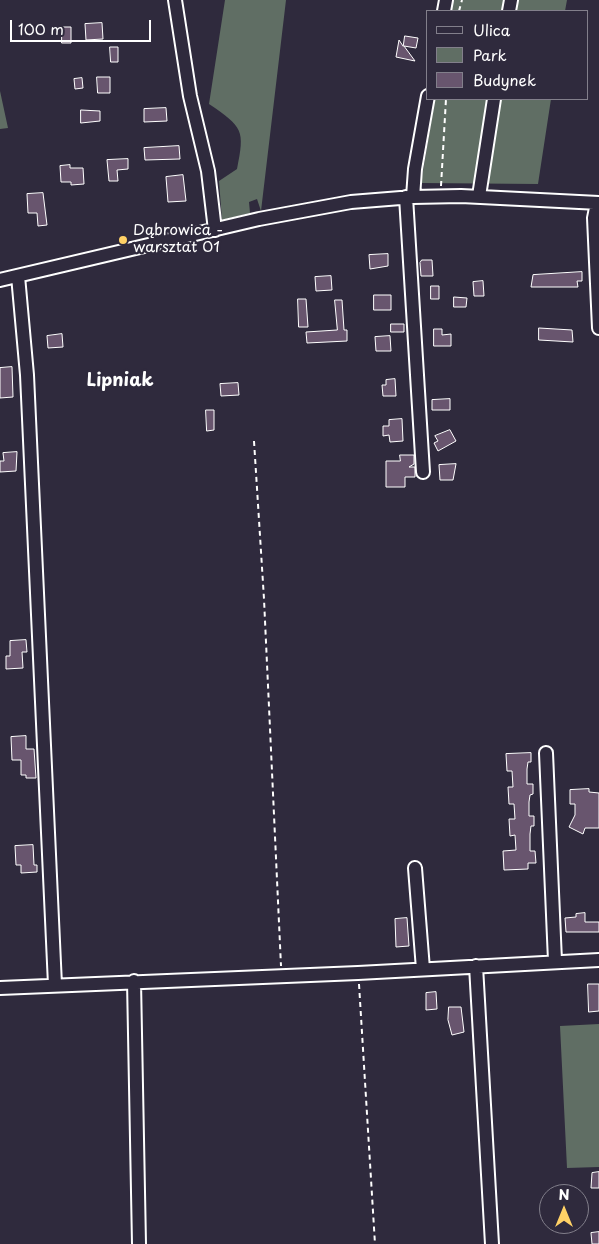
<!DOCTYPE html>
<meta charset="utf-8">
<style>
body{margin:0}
#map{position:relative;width:599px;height:1244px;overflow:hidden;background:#2f2a3d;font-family:"Playpen Sans",sans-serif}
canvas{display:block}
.legend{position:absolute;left:426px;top:10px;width:162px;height:90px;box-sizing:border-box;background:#2f2a3d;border:1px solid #827f8b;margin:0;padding:6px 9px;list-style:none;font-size:15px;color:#fff}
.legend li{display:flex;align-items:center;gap:10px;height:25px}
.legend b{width:25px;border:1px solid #827f8b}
.north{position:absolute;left:539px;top:1184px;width:50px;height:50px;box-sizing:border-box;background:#2f2a3d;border:1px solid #827f8b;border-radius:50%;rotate:0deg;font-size:14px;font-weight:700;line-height:20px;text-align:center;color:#fff}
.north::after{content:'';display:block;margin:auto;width:18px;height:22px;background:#ffd166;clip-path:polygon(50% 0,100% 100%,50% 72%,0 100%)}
.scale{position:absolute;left:10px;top:20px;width:141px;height:22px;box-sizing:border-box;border:2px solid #fff;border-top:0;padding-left:6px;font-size:15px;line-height:18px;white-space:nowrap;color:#fff;-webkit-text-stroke:4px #2f2a3d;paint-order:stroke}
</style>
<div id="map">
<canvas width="599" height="1244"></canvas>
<ul class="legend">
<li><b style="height:6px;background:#2f2a3d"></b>Ulica</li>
<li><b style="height:14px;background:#606e64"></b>Park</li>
<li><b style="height:14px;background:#68556e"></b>Budynek</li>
</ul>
<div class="north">N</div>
<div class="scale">100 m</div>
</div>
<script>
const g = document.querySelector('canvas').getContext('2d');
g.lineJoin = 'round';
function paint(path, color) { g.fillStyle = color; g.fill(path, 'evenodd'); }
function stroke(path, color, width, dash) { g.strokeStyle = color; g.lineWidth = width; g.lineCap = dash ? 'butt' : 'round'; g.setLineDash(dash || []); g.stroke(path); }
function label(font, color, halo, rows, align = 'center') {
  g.font = font + ' "Playpen Sans",sans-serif'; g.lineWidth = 4.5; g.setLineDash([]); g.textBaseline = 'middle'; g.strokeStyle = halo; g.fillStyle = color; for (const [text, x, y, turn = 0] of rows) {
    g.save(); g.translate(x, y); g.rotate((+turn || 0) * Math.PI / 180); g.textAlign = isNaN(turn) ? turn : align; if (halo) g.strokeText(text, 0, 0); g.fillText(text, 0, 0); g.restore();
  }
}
paint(new Path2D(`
 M225,0h61l-25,211 -4,-12 -8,3 1,11 -28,7 -3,-39 18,-12c8,-39 6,-42 -28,-65z
 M451,0h116l-2,11h-116z
 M0,91l8,37 -8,1z
 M435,99h116l-13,85 -117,-1z
 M599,1024v143l-32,1 -7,-142z`), '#606e64');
const building = new Path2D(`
 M102,23l1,16 -17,1 -1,-16z
 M62,27h9v16h-9z
 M405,36l13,2 -2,10 -12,-2 11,15 -19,-4 3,-17 4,6z
 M110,47h8v15h-7z
 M97,77h13v16h-12z
 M82,78l1,10 -8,1 -1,-10z
 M166,108l1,13 -23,1v-13z
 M81,110l19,1v10l-19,2z
 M179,146l1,13 -35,1 -1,-12z
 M128,159v10l-11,1 1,11h-9l-2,-21z
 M70,165v3h13l1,16 -13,1v-3h-10l-1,-16z
 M183,175l3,26 -18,1 -2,-25z
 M43,193l4,32 -9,1 -1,-13h-9l-1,-19z
 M388,254v12l-18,3 -1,-14z
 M422,260h10l1,16h-12l-1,-13z
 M582,272v9h-5l1,6h-47l2,-12z
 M331,276l1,14 -16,1 -1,-14z
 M483,281l1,15h-10l-1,-14z
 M431,286h8v13h-8z
 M374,295h17v15h-17z
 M454,297l13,1 -1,9h-12z
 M298,299h8l2,28h-9z
 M335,300h7l2,30h3v11l-40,2 -1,-11 31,-2z
 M391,324h13v8h-13z
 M539,328l33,2 1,12 -34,-2z
 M434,329h8v6l9,-1v12h-17z
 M62,334l1,13 -15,1 -1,-12z
 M390,336l1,15h-15l-1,-14z
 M12,367l1,30 -13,1v-30z
 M395,379l1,17h-13l-1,-11h4v-5z
 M238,383l1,12 -18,1 -1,-12z
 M450,399v11h-18v-10z
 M206,410h8v20l-7,1z
 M402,419l1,22 -13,1 -1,-7 -6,1v-10h6v-6z
 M450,430l6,11 -18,10 -4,-8 4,-2 -3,-5z
 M17,452l-1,19 -16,1v-11h4l-1,-8z
 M400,455h14v9l-5,3h6v10h-10v10h-19v-26h14z
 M456,464l-3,16h-13l-1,-15z
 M26,640l1,12h-5l1,16 -17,1v-13h4v-15z
 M26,736v13h8l2,29h-10v-3h-5v-15h-9l-1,-23z
 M531,753v9h-3l-1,7v15h6v10l-3,1 -1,7v14h5v10h-3l-1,8v17h5l1,12h-8v6l-24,1 -1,-19 13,-1 -1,-15 -5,1 -1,-17h6l-1,-15h-5l-1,-17h5l-1,-16h-5l-1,-17z
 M589,789v3l10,1v35h-14l-2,6 -14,-7 6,-12v-11h-5v-14z
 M33,845l1,20h3v7l-16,1v-8h-5l-1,-19z
 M585,913v9h14v10h-33l-1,-14 11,-1v-3z
 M407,918l2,28 -13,1 -1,-28z
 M588,984h11v27l-10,1z
 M436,992l1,17 -11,1v-17z
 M449,1007h12l3,25 -12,3 -4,-15z
 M599,1172v16h-8l1,-15z
 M599,1232v12h-7l-1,-11z`);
paint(building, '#68556e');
stroke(building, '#fff', 1);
const minor = new Path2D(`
 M175,0l15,96 18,75 7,59
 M444,11l2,-11
 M509,11l2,-11
 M479,196l15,-97
 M406,197l17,275
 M413,197l2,-28 13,-73
 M597,203l-3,15 5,110
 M18,276l9,99 28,610
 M0,280l259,-61 92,-17 62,-5 48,-1 138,7
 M546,753l9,208
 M415,868l8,101
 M476,966l16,278
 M134,981l5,263
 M0,988l358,-15 241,-13`);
stroke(minor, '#fff', 16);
stroke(new Path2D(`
 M459,11l3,-11
 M441,186l5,-87
 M254,441l10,158 17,367
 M359,984l16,260`), '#fff', 2, [5, 4]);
stroke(minor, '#2f2a3d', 12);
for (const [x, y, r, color] of [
 [123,240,5,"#ffd166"]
]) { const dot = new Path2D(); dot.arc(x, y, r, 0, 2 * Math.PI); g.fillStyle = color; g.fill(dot); stroke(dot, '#2f2a3d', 2); }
label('15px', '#fff', '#2f2a3d', [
 ["Dąbrowica -",133,231],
 ["warsztat 01",133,248]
], 'left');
label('bold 18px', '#fff', '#2f2a3d', [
 ["Lipniak",120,381]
]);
</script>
